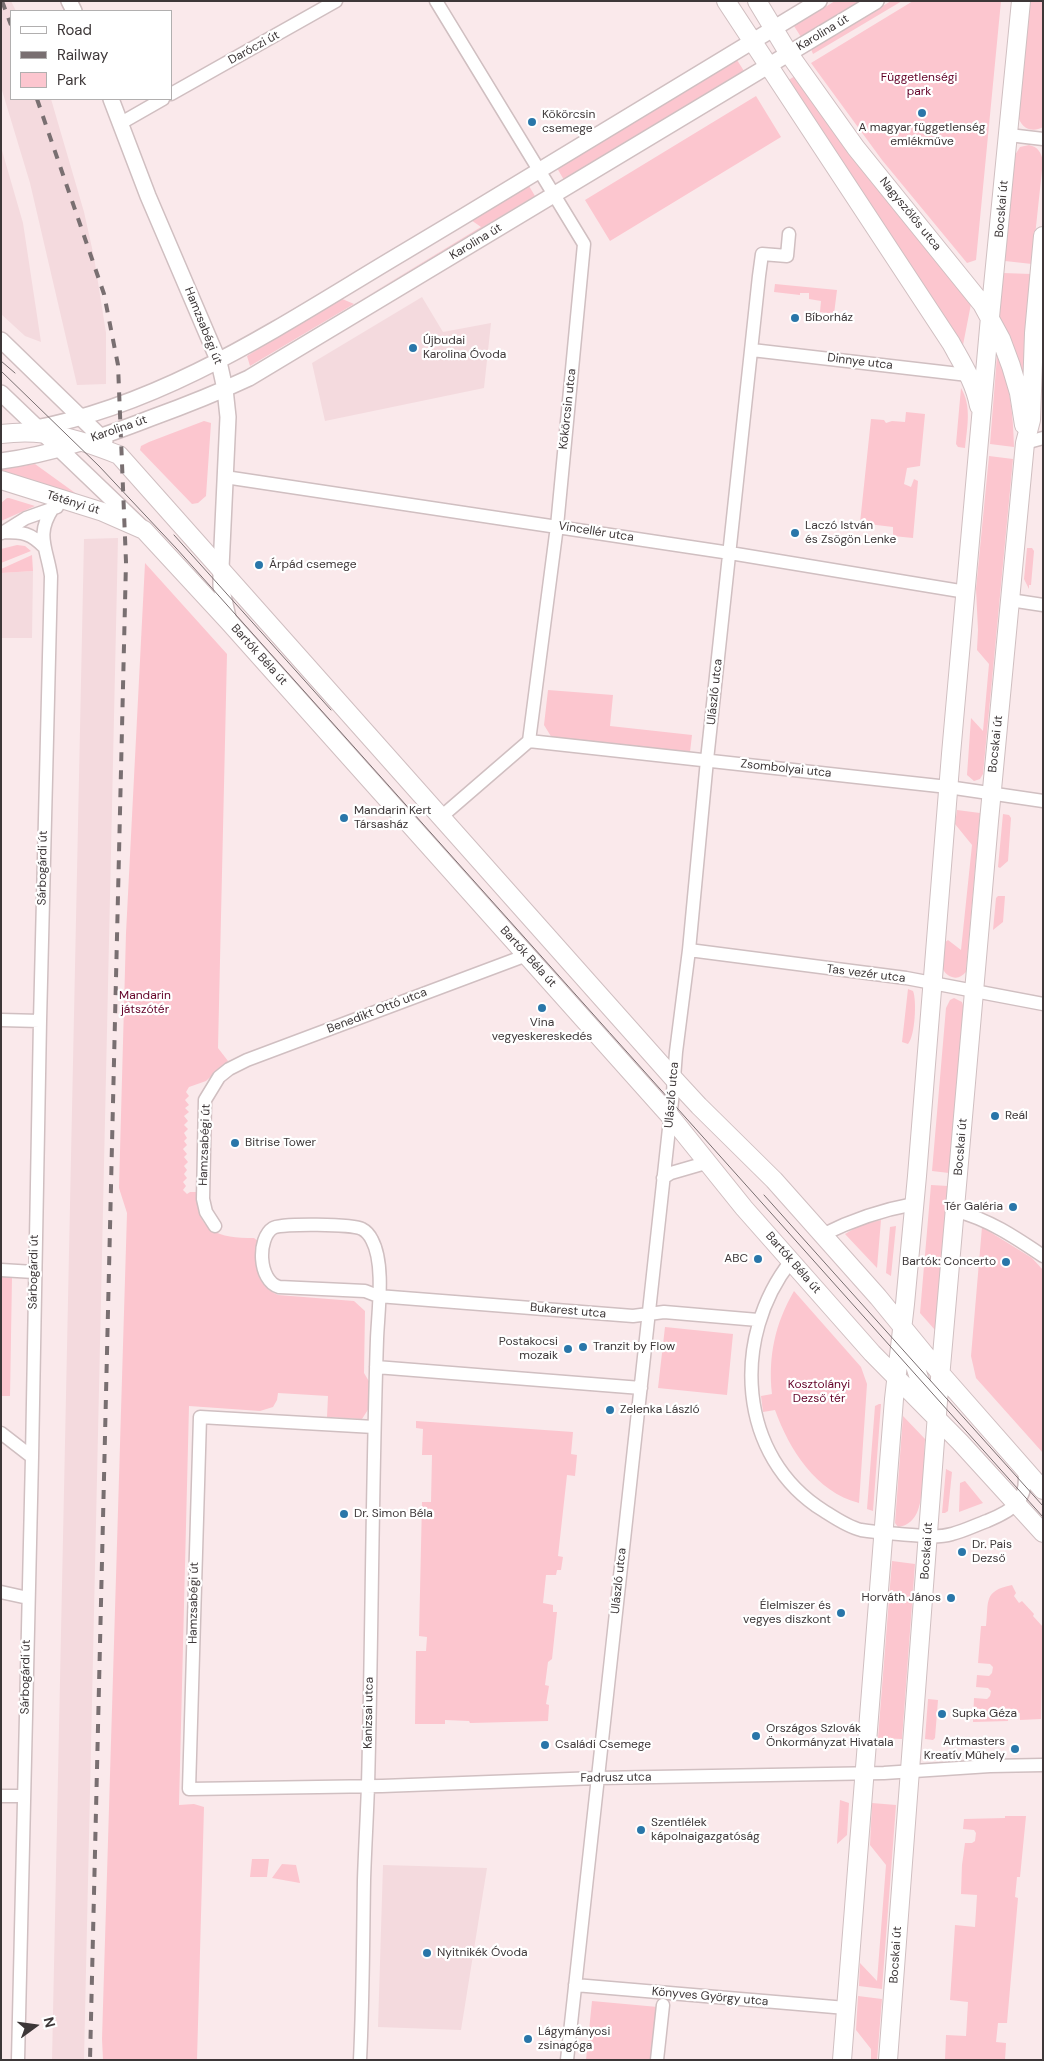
<!DOCTYPE html>
<meta charset="utf-8">
<style>
body{margin:0}
#map{position:relative;width:1044px;height:2061px;overflow:hidden;background:#fae9eb;font-family:"DM Sans",sans-serif}
canvas{display:block}
.frame{position:absolute;inset:0;border:2px solid #3d3738;pointer-events:none}
.legend{position:absolute;left:10px;top:10px;width:162px;height:90px;box-sizing:border-box;background:#fff;border:1px solid #b1afaf;margin:0;padding:6px 9px;list-style:none;font-size:15px;color:#3d3738}
.legend li{display:flex;align-items:center;gap:10px;height:25px}
.legend b{width:25px;border:1px solid #b1afaf}
.north{position:absolute;left:10px;top:2001px;width:50px;height:50px;-webkit-text-stroke:4px #fff;paint-order:stroke;rotate:76deg;font-size:14px;font-weight:700;line-height:20px;text-align:center;color:#3d3738}
.north::after{content:'';display:block;margin:auto;width:18px;height:22px;background:#3d3738;clip-path:polygon(50% 0,100% 100%,50% 72%,0 100%)}
</style>
<div id="map">
<canvas width="1044" height="2061"></canvas>
<div class="frame"></div>
<ul class="legend">
<li><b style="height:6px;background:#fff"></b>Road</li>
<li><b style="height:6px;background:#796f71"></b>Railway</li>
<li><b style="height:14px;background:#fcc6cf"></b>Park</li>
</ul>
<div class="north">N</div>
</div>
<script>
const g = document.querySelector('canvas').getContext('2d');
g.lineJoin = 'round';
function paint(path, color) { g.fillStyle = color; g.fill(path, 'evenodd'); }
function stroke(path, color, width, dash) { g.strokeStyle = color; g.lineWidth = width; g.lineCap = dash ? 'butt' : 'round'; g.setLineDash(dash || []); g.stroke(path); }
function label(font, color, halo, rows, align = 'center') {
  g.font = font + ' "DM Sans",sans-serif'; g.lineWidth = 4.5; g.setLineDash([]); g.textBaseline = 'middle'; g.strokeStyle = halo; g.fillStyle = color; for (const [text, x, y, turn = 0] of rows) {
    g.save(); g.translate(x, y); g.rotate((+turn || 0) * Math.PI / 180); g.textAlign = isNaN(turn) ? turn : align; if (halo) g.strokeText(text, 0, 0); g.fillText(text, 0, 0); g.restore();
  }
}
paint(new Path2D(`
 M1,1h10l5,10h-5v88h40l33,113 10,45 12,76v51l-29,1 -47,-202 -29,-96z
 M1,147l22,76 18,119 -16,-6 -24,-22z
 M422,297l21,35 48,-9 -7,65 -159,33 -13,-58z
 M118,538l-34,1522h-32l32,-1521z
 M33,571l-1,67h-31v-65z
 M383,1865l104,3 -26,162 -83,-3z`), '#f4dade');
paint(new Path2D(`
 M835,1h25l-59,36 -7,-11z
 M891,1h11l-89,53 -2,-5z
 M913,1h88l-25,259 -9,3 -85,-103 -71,-97z
 M1029,1h14v126c-12,7 -23,0 -25,-12z
 M737,60l7,11 -180,109 -7,-12z
 M795,76l176,228 -8,41 -176,-264z
 M756,96l25,41 -171,104 -25,-41z
 M1029,145c9,2 12,7 14,16l-11,103 -27,-3 10,-106 5,-8z
 M529,186l6,10 -285,170 -3,-10 93,-58 14,6 127,-77 -10,-7z
 M1003,273l28,1 -6,100h-2l-9,-27 -15,-29z
 M775,284l62,6 -3,24 -14,-2 1,-11 -12,-2v-6h-9v2l-26,-3z
 M997,356c14,29 16,59 17,91l-24,-3z
 M961,388c11,18 6,40 4,60l-7,-1 -2,-3z
 M906,412l19,2 -5,52 -13,2 -3,16 7,3 3,-8 4,2 -5,57 -20,-2v-9l-33,-4 11,-104 13,1 2,3 6,-2 13,1z
 M204,421l7,2 -5,73 -8,7 -6,1 -52,-54 1,-4 8,-4z
 M989,456l24,3 -30,315 -3,5 -6,2 -7,-6 4,-57 12,13 6,-67 -12,-14 1,-20 -2,-41z
 M35,464l43,31 -77,-23v-3z
 M7,498h2l26,8 -34,15v-18z
 M17,545l8,1 6,5 -30,12v-14z
 M1027,548h5l2,3 -3,34h-2v4l-5,-10z
 M32,555l1,16 -32,2v-4z
 M145,563l82,91 -9,394 10,13 -22,20 -17,6 -3,5 3,4 -4,4 4,5 -4,3 4,4 -5,4 4,5 -4,4 4,4 -4,4 3,5 -3,3 3,4 -4,4 4,5 -3,3 4,5 -4,4 3,4 -3,4 3,4 -4,4 3,4 -3,4 4,4 3,-2h6c1,40 22,46 58,46l4,3c-2,24 -5,42 20,54l76,6 11,10 -1,62 6,10 -1,25 -7,11 -35,-2 1,-21 -50,-3 -1,7 -4,7 -13,4 -71,-5 -10,399 15,-1 10,3 -7,253h-94l-1,-21 25,-826 -8,-25 7,-255z
 M548,690l65,5 -3,31 82,9 -2,17 -138,-14 -8,-13z
 M957,810l23,3 -14,159c-4,4 -8,7 -14,5 -15,-5 -9,-23 -8,-34l4,-3 13,10 11,-105 -17,-21z
 M1003,814l6,1 2,3 -3,43 -8,7 -2,-1z
 M998,896h7l-2,26 -10,8 3,-32z
 M908,989l5,2c4,9 2,46 -5,53l-6,-2z
 M954,998l8,4 2,6 -15,165 -17,-2 14,-163 4,-8z
 M931,1185l17,1 -13,144 -15,-17z
 M881,1220l-4,48 -32,-34 15,-9z
 M896,1226l-5,50 -5,-3 4,-46z
 M982,1227l50,31 11,12v183l-67,-75 -5,-22z
 M1,1276l11,1 -2,119h-9z
 M794,1291l67,76 6,17 -8,119c-43,-11 -70,-54 -84,-93l-12,2 -2,-16 11,-2c-4,-38 3,-70 22,-103z
 M665,1327l68,7 -6,61 -69,-7z
 M879,1404h2l-8,107 -6,-2 8,-103z
 M903,1416l22,23c-1,16 -1,57 -7,71 -3,9 -10,16 -20,17l-3,-4z
 M416,1421l157,11 -2,22 6,1 -2,21 -8,-1 -9,81 5,1 -2,13h-4l-1,5h-10l-3,28 10,2v7h4l-5,47 -4,3 -3,23 4,1 -3,18 3,1 -1,16 -78,2 -1,-2 -24,-1v4h-30l1,-73h10l1,-14 -8,-1 3,-134h9l1,-47h-10l1,-26 -7,-1z
 M946,1469l6,3 -4,39 -3,2h-3z
 M965,1481l18,22 -24,9 1,-29z
 M892,1561l23,3 -13,175 -24,-1z
 M1012,1585l4,8 -2,3 5,7 3,-2 12,13 -1,2 10,11 -2,92 -21,1v-7h-12v8l-35,1 1,-24 13,1 3,-3 1,-5 -3,-3 -12,-1 1,-12 12,1 3,-3 1,-6 -3,-3 -12,-1 3,-37h5c3,-25 -3,-35 26,-41z
 M928,1699l10,1 -3,38 -2,2 -8,-1z
 M840,1800l9,3 -2,32 -10,9z
 M872,1803l24,2 -14,184 -23,-3 1,-23 17,18 9,-116 -16,-20z
 M1005,1816h21l-6,61h-3l-2,20 3,1 -11,125h-9l-2,19 10,1 -1,17h-60l1,-25 20,1 2,-34 -18,-2 5,-75 20,2 2,-32 -16,-1 1,-29 3,-22h7l3,-2 1,-8 -2,-3 -11,-1 1,-10 41,-1z
 M252,1859h17l-2,18h-17z
 M282,1864l14,1 4,18 -28,-5z
 M858,1996l24,3 -5,61h-6v-11l-15,-19z
 M592,2001l66,6 -5,53h-67z`), '#fcc6cf');
const minor = new Path2D(`
 M436,1l148,243 -27,282 -28,215 -88,76
 M171,94l165,-93
 M121,123l42,-24
 M1009,135l34,4
 M752,350l216,25
 M1025,443l18,-5
 M225,477l505,76 236,39
 M4,532c18,0 27,1 40,15
 M2,533l24,-15 31,-11
 M1010,600l33,5
 M529,741l419,46 95,14
 M689,950l217,28 137,26
 M1,1020l39,1
 M663,1178l8,-5 38,-11
 M956,1211c32,8 59,26 87,45
 M215,1226l-9,-14 -3,-13 2,-99 14,-23 10,-8 18,-9 280,-105
 M822,1235c30,-15 59,-25 92,-31
 M791,1261c-60,76 -54,196 33,250 11,7 24,16 37,19 12,2 25,3 38,4 17,1 36,5 53,0 12,-3 24,-9 35,-13 27,-11 42,-21 37,-52
 M1,1270l33,2
 M376,1367l265,21
 M374,1427l-174,-10 -11,372 193,-3 215,-8 287,-5 106,-7 53,-1
 M1,1433l31,24
 M1,1592l27,6
 M1,1796h23
 M575,1985l271,23
 M18,2060l14,-603 8,-436 11,-445c-4,-28 -16,-41 2,-68
 M360,2060c3,-60 3,-120 4,-180 1,-32 3,-64 4,-95 4,-149 4,-297 9,-446 1,-27 8,-75 -5,-99 -2,-4 -6,-9 -10,-11 -9,-5 -81,-6 -89,-1 -16,10 -15,53 6,59l86,4 13,5 255,20 31,-4 94,8
 M567,2060l106,-968 3,-40 13,-102 18,-190 52,-484 3,-22 25,2 2,-22
 M657,2060l6,-55`);
const tertiary = new Path2D(`
 M69,1l5,10
 M111,99l37,97 71,166 6,27 3,28 -7,151v18l8,36
 M1,340l104,101
 M1,393l140,134
 M31,429c137,-25 255,-107 373,-177 139,-83 277,-168 415,-251
 M1,461c52,-7 101,-24 150,-43 33,-12 66,-25 98,-40l627,-377`);
const secondary = new Path2D(`
 M726,1l225,342c11,20 24,40 28,63
 M757,1l32,53 67,94 126,156 19,35 10,27 8,27 5,32
 M1,434c45,-6 77,5 118,21l555,624 25,27 75,74 104,117 63,77 102,116
 M1,480l102,32 41,18 85,92 441,494 74,92 128,145 88,89 83,91
 M905,1335l14,43 13,29
 M842,2060l52,-661 11,-95 12,-128 34,-422 39,-437 31,-316
 M888,2060l50,-659 51,-580 36,-378 6,-23 3,-87 9,-97`);
stroke(minor, '#d0bfc1', 15);
stroke(tertiary, '#d0bfc1', 18);
stroke(secondary, '#d0bfc1', 20);
stroke(minor, '#fff', 12);
stroke(tertiary, '#fff', 15);
stroke(secondary, '#fff', 18);
stroke(new Path2D(`
 M1,361l14,12
 M1,371l98,95 77,82 867,969
 M174,535l157,175
 M764,1195l279,311`), '#796f71', 1);
stroke(new Path2D(`
 M2,1l9,24
 M37,99l67,195 14,71 8,197 -36,1498`), '#796f71', 4, [9, 9]);
for (const [x, y, r, color] of [
 [922,113,5,"#2976a9"],
 [532,122,5,"#2976a9"],
 [795,318,5,"#2976a9"],
 [413,348,5,"#2976a9"],
 [795,533,5,"#2976a9"],
 [259,565,5,"#2976a9"],
 [344,818,5,"#2976a9"],
 [542,1008,5,"#2976a9"],
 [995,1116,5,"#2976a9"],
 [235,1143,5,"#2976a9"],
 [1013,1207,5,"#2976a9"],
 [758,1259,5,"#2976a9"],
 [1006,1262,5,"#2976a9"],
 [583,1347,5,"#2976a9"],
 [568,1349,5,"#2976a9"],
 [610,1410,5,"#2976a9"],
 [344,1514,5,"#2976a9"],
 [962,1552,5,"#2976a9"],
 [951,1598,5,"#2976a9"],
 [841,1613,5,"#2976a9"],
 [942,1714,5,"#2976a9"],
 [756,1736,5,"#2976a9"],
 [545,1745,5,"#2976a9"],
 [1015,1749,5,"#2976a9"],
 [641,1830,5,"#2976a9"],
 [427,1953,5,"#2976a9"],
 [528,2039,5,"#2976a9"]
]) { const dot = new Path2D(); dot.arc(x, y, r, 0, 2 * Math.PI); g.fillStyle = color; g.fill(dot); stroke(dot, '#fff', 2); }
label('12px', '#3d3738', '#fff', [
 ["Karolina út",823,33,-31],
 ["Daróczi út",254,48,-29],
 ["Bocskai út",1002,209,-85],
 ["Nagyszőlős utca",910,214,51],
 ["Karolina út",476,242,-31],
 ["Hamzsabégi út",203,326,68],
 ["Dinnye utca",860,362,7],
 ["Kökörcsin utca",568,409,-84],
 ["Karolina út",119,429,-19],
 ["Tétényi út",73,503,17],
 ["Vincellér utca",596,532,9],
 ["Bartók Béla út",259,655,48],
 ["Ulászló utca",715,692,-84],
 ["Bocskai út",996,744,-84],
 ["Zsombolyai utca",786,769,6],
 ["Sárbogárdi út",43,868,-89],
 ["Bartók Béla út",528,957,48],
 ["Tas vezér utca",866,974,7],
 ["Benedikt Ottó utca",377,1011,-21],
 ["Ulászló utca",672,1095,-85],
 ["Hamzsabégi út",205,1145,-88],
 ["Bocskai út",961,1147,-85],
 ["Bartók Béla út",793,1263,49],
 ["Sárbogárdi út",34,1272,-89],
 ["Bukarest utca",568,1311,5],
 ["Bocskai út",927,1551,-86],
 ["Ulászló utca",619,1581,-84],
 ["Hamzsabégi út",194,1603,-89],
 ["Sárbogárdi út",26,1677,-89],
 ["Kanizsai utca",369,1713,-89],
 ["Fadrusz utca",616,1778,-1],
 ["Bocskai út",896,1955,-86],
 ["Könyves György utca",710,1997,5]
]);
label('12px', '#630228', '#fff', [
 ["Függetlenségi",919,78],
 ["park",919,92],
 ["Mandarin",145,996],
 ["játszótér",145,1010],
 ["Kosztolányi",819,1385],
 ["Dezső tér",819,1399]
]);
label('12px', '#3d3738', '#fff', [
 ["Kökörcsin",542,115],
 ["csemege",542,129],
 ["A magyar függetlenség",922,128,"center"],
 ["emlékműve",922,142,"center"],
 ["Bíborház",805,318],
 ["Újbudai",423,341],
 ["Karolina Óvoda",423,355],
 ["Laczó István",805,526],
 ["és Zsögön Lenke",805,540],
 ["Árpád csemege",269,565],
 ["Mandarin Kert",354,811],
 ["Társasház",354,825],
 ["Vina",542,1023,"center"],
 ["vegyeskereskedés",542,1037,"center"],
 ["Reál",1005,1116],
 ["Bitrise Tower",245,1143],
 ["Tér Galéria",1003,1207,"right"],
 ["ABC",748,1259,"right"],
 ["Bartók: Concerto",996,1262,"right"],
 ["Postakocsi",558,1342,"right"],
 ["mozaik",558,1356,"right"],
 ["Tranzit by Flow",593,1347],
 ["Zelenka László",620,1410],
 ["Dr. Simon Béla",354,1514],
 ["Dr. Pais",972,1545],
 ["Dezső",972,1559],
 ["Horváth János",941,1598,"right"],
 ["Élelmiszer és",831,1606,"right"],
 ["vegyes diszkont",831,1620,"right"],
 ["Supka Géza",952,1714],
 ["Országos Szlovák",766,1729],
 ["Önkormányzat Hivatala",766,1743],
 ["Artmasters",1005,1742,"right"],
 ["Kreatív Műhely",1005,1756,"right"],
 ["Családi Csemege",555,1745],
 ["Szentlélek",651,1823],
 ["kápolnaigazgatóság",651,1837],
 ["Nyitnikék Óvoda",437,1953],
 ["Lágymányosi",538,2032],
 ["zsinagóga",538,2046]
], 'left');
</script>
